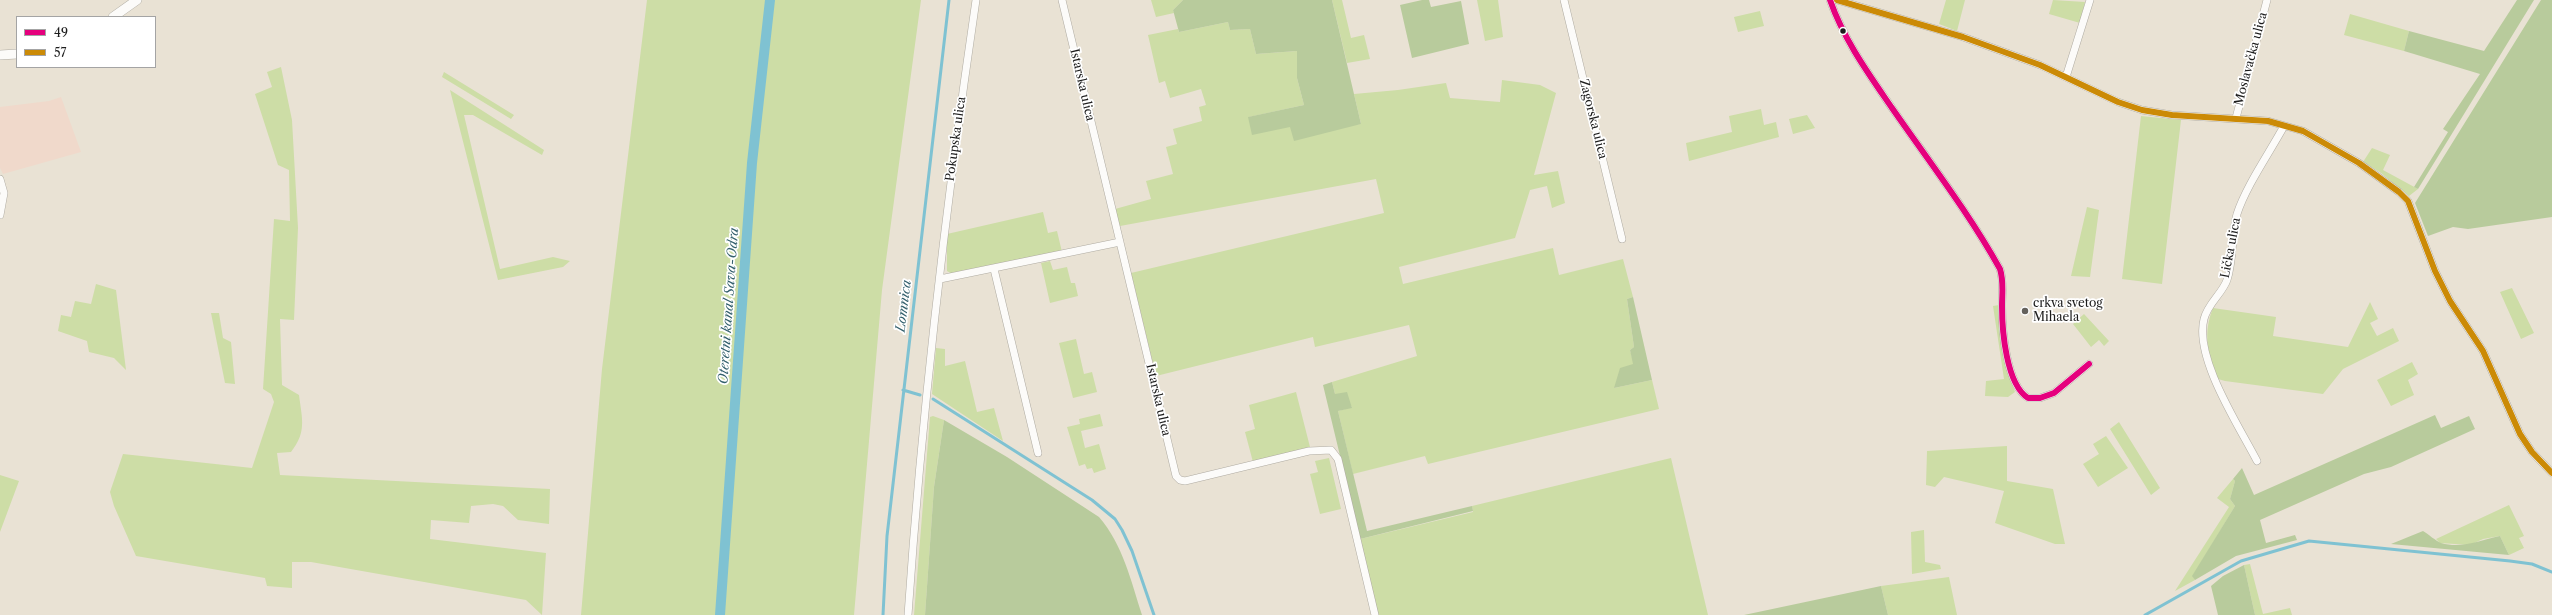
<!DOCTYPE html>
<meta charset="utf-8">
<style>
body{margin:0}
#map{position:relative;width:2552px;height:615px;overflow:hidden;background:#e9e2d4;font-family:"Libre Caslon Text",serif}
canvas{display:block}
.legend{position:absolute;left:16px;top:16px;width:140px;height:52px;box-sizing:border-box;background:#fff;border:1px solid #a4a4a4;margin:0;padding:5px 7px;list-style:none;font-size:12px;color:#1c1c1c}
.legend li{display:flex;align-items:center;gap:8px;height:20px}
.legend b{width:20px;border:1px solid #a4a4a4}
</style>
<div id="map">
<canvas width="2552" height="615"></canvas>
<ul class="legend">
<li><b style="height:5px;background:#e5007d"></b>49</li>
<li><b style="height:5px;background:#cb8a06"></b>57</li>
</ul>
</div>
<script>
const ctx = document.querySelector('canvas').getContext('2d');
ctx.lineJoin = 'round';
function fill(path, color) { ctx.fillStyle = color; ctx.fill(path, 'evenodd'); }
function strokePath(path, color, width, dash) { ctx.strokeStyle = color; ctx.lineWidth = width; ctx.lineCap = dash ? 'butt' : 'round'; ctx.setLineDash(dash || []); ctx.stroke(path); }
function write(font, color, halo, rows, align = 'center') {
  ctx.font = font + ' "Libre Caslon Text",serif'; ctx.lineWidth = 3.5; ctx.setLineDash([]); ctx.textBaseline = 'middle'; ctx.strokeStyle = halo; ctx.fillStyle = color; for (const [text, x, y, turn = 0] of rows) {
    ctx.save(); ctx.translate(x, y); ctx.rotate((+turn || 0) * Math.PI / 180); ctx.textAlign = isNaN(turn) ? turn : align; if (halo) ctx.strokeText(text, 0, 0); ctx.fillText(text, 0, 0); ctx.restore();
  }
}
const built = new Path2D(`
 M61 97 81 152 3 174 0 168V107L49 101Z`);
const green = new Path2D(`
 M647 0H921L882 290 854 615H581L602 369Z
 M1151 0H1183L1173 10 1174 13 1156 17Z
 M1332 0H1342L1351 38 1364 35 1370 59 1347 63Z
 M1477 0H1498L1503 37 1485 41Z
 M1946 0H1965L1957 31 1939 24Z
 M2053 0 2085 2 2080 23 2049 14Z
 M1760 11 1764 26 1738 32 1734 17Z
 M2350 14 2409 31 2404 51 2344 35Z
 M1228 22 1230 30 1250 29 1256 54 1297 51V78L1304 105 1249 117 1290 127 1361 124 1354 94 1398 90 1446 83 1450 98 1500 102 1502 80 1540 85 1556 93 1534 175 1558 171 1565 203 1552 208 1547 186 1530 190 1515 238 1399 267 1403 284 1553 248 1559 275 1623 259 1633 297 1627 299 1634 347 1630 350 1634 364 1614 388 1652 380 1659 409 1428 464 1425 456 1353 474 1338 411 1352 407 1335 394 1332 382 1417 356 1409 325 1315 347 1313 337 1156 376 1131 273 1384 213 1376 179 1120 226 1115 209 1151 199 1146 181 1173 174 1166 147 1177 144 1173 129 1202 121 1199 107 1206 105 1201 89 1170 98 1165 81 1159 83 1148 35 1178 29 1179 32Z
 M281 67 292 120 298 228 294 320 280 319 282 385 299 395C302 419 307 432 291 452L277 453 280 475 550 489 549 524 518 520 503 506 493 504 471 506 469 523 431 520 430 539 546 553 542 615 526 600 311 562H292V588L267 586 265 578 136 556 114 506 110 492 123 454 252 468 274 402 271 394 263 389 274 219 290 221 289 170 278 165 255 94 272 87 267 72Z
 M444 72 514 115 511 119 442 77Z
 M450 90 544 150 542 155 473 115H464L500 269 553 257 570 261 563 267 498 280Z
 M1761 109 1764 125 1776 122 1779 137 1689 161 1686 143 1732 132 1729 116Z
 M1807 115 1815 128 1793 134 1789 119Z
 M2141 116 2181 120 2162 284 2122 279Z
 M2372 148 2390 155 2383 170 2418 189 2409 196 2381 173 2363 162Z
 M2087 207 2099 210 2090 277 2071 276Z
 M1043 212 1048 233 1057 231 1062 252 952 274 947 271V234Z
 M1050 261 1053 270 1067 267 1071 283H1075L1078 296 1050 303 1041 263Z
 M96 284 116 290 126 370 114 358 89 352 87 341 58 331 61 315 71 317 75 301 91 304Z
 M2512 288 2534 333 2521 339 2500 292Z
 M2370 302 2378 319 2370 323 2377 336 2393 328 2399 341 2343 369 2323 394 2225 381 2218 379C2207 356 2203 332 2213 308L2276 317 2273 336 2348 347Z
 M1999 305 2009 374 2015 392 2008 397 1985 396 1986 381 2004 379 1993 306Z
 M211 313H219L223 338 231 342 235 384 225 383Z
 M2084 314 2109 341 2104 346 2099 340 2091 347 2073 324Z
 M1076 339 1084 374 1092 372 1097 392 1073 398 1059 343Z
 M936 348 945 349V366L965 361 977 412 994 408 1003 441 932 394Z
 M2412 362 2418 374 2408 380 2414 395 2391 406 2377 380Z
 M1296 392 1310 447 1253 462 1245 432 1255 429 1249 405Z
 M1100 414 1103 426 1081 431 1085 448 1099 444 1106 469 1094 473 1092 468 1087 469 1085 464 1079 466 1067 427 1080 424 1079 419Z
 M933 416 944 420 934 487 925 615H914L930 417Z
 M2119 422 2160 488 2151 495 2110 429Z
 M2106 436 2128 468 2098 487 2083 464 2099 454 2093 444Z
 M2007 446V481L2053 489 2065 544H2055L1995 523 2004 491 1944 477 1935 487 1926 485 1927 451Z
 M1329 458 1341 509 1320 514 1310 474 1318 472 1315 461Z
 M1671 458 1708 615H1378L1360 539 1473 512 1472 506Z
 M0 475 19 481 0 532Z
 M2233 479 2235 481 2230 499 2235 506 2193 576 2195 580 2175 591 2229 507 2217 498Z
 M2509 505 2524 536 2519 538 2524 548 2509 555 2500 536 2483 539 2470 545 2440 543 2436 539Z
 M1924 530 1925 562 1940 565 1941 569 1912 574 1911 532Z
 M2250 564 2263 614 2290 608 2292 615H2255L2244 565Z
 M1949 577 1957 615H1888L1881 586Z`);
const forest = new Path2D(`
 M1183 0H1332L1361 124 1294 141 1290 127 1252 135 1248 117 1304 105 1297 78V51L1256 54 1250 29 1230 30 1228 22 1179 32 1173 10Z
 M1422 0H1429L1431 7 1461 1 1469 44 1412 58 1400 5Z
 M2517 0H2534L2418 189 2414 187 2448 132 2443 129 2480 74 2404 51 2409 31 2484 51Z
 M2541 0H2552V217L2468 229 2453 227 2428 236 2415 203Z
 M1633 297 1652 380 1614 388 1620 368 1633 364 1630 350 1634 347 1627 299Z
 M1332 382 1335 394 1347 392 1352 408 1338 411 1367 531 1472 506 1473 511 1360 539 1323 385Z
 M2435 415 2441 428 2469 416 2475 429 2391 467 2364 474 2260 520 2266 543 2295 535 2297 540 2236 556 2195 580 2192 576 2235 506 2230 499 2235 481 2233 479 2242 468 2254 495Z
 M944 420 1007 457 1099 517C1123 545 1131 581 1142 615H925L934 487Z
 M2423 531C2428 534 2436 541 2441 543 2462 549 2480 540 2500 536L2509 555 2391 544Z
 M2244 565 2255 615H2218L2211 586 2223 576Z
 M1881 586 1888 615H1744Z`);
const stream = new Path2D(`
 M903 390 920 395
 M933 399 1092 500 1115 519 1122 530 1132 551 1154 615
 M883 615 887 536 949 0
 M2145 615 2241 561 2309 541 2510 561 2532 564 2552 572`);
const canal = new Path2D(`
 M720 615 752 163 770 0`);
const minor = new Path2D(`
 M1062 0 1176 476 1180 480 1185 481 1309 451 1331 450 1338 459 1375 615
 M1564 0 1622 239
 M1830 0C1844 40 1868 73 1892 108 1928 160 1969 213 2000 269 2004 282 2002 293 2002 306 2002 330 2006 384 2028 398H2040L2054 393 2089 364
 M1837 0 1963 37 2040 65 2118 102 2142 110 2172 115 2268 121 2303 131 2359 163 2399 192 2408 201 2435 271 2450 301 2483 351 2520 434 2532 452 2552 473
 M2066 77 2090 0
 M2236 118 2267 0
 M0 179 4 193 0 215
 M994 269 1038 453
 M940 279 1120 242
 M2257 461C2239 426 2194 358 2204 319 2208 303 2222 294 2227 280 2234 259 2231 235 2237 214 2246 186 2270 152 2284 126
 M908 615C922 409 946 204 976 0`);
const tertiary = new Path2D(`
 M113 17 137 0
 M0 55 17 54`);
const bus1 = new Path2D(`
 M1830 0C1844 40 1868 73 1892 108 1928 160 1969 213 2000 269 2004 282 2002 293 2002 306 2002 330 2006 384 2028 398H2040L2054 393 2089 364`);
const bus2 = new Path2D(`
 M1837 0 1963 37 2040 65 2118 102 2142 110 2172 115 2268 121 2303 131 2359 163 2399 192 2408 201 2435 271 2450 301 2483 351 2520 434 2532 452 2552 473`);
const markers = [
 [1843,31,3.5,"#1c1c1c"],
 [2025,311,4,"#64615c"]
];
const streetNames = [
 ["Moslavačka ulica",2251,59,-75],
 ["Istarska ulica",1082,85,77],
 ["Zagorska ulica",1593,119,76],
 ["Pokupska ulica",956,139,-82],
 ["Lička ulica",2231,248,-79],
 ["Istarska ulica",1158,400,77]
];
const poiNames = [
 ["crkva svetog",2033,304],
 ["Mihaela",2033,318]
];
const waterNames = [
 ["Oteretni kanal Sava-Odra",729,306,-86],
 ["Lomnica",904,306,-83]
];
fill(built, '#f0d9cb');
fill(green, '#cddda6');
fill(forest, '#b8cb9c');
strokePath(stream, '#7fc2d2', 3);
strokePath(canal, '#7fc2d2', 10);
strokePath(minor, '#afaba2', 8);
strokePath(tertiary, '#afaba2', 10);
strokePath(minor, '#fcfbf9', 7);
strokePath(tertiary, '#fcfbf9', 9);
strokePath(bus1, '#e5007d', 6);
strokePath(bus2, '#cb8a06', 6);
for (const [x, y, r, color] of markers) { const dot = new Path2D(); dot.arc(x, y, r, 0, 2 * Math.PI); ctx.fillStyle = color; ctx.fill(dot); strokePath(dot, '#fff', 1.5); }
write('12px', '#1c1c1c', '#fff', streetNames);
write('12px', '#1c1c1c', '#fff', poiNames, 'left');
write('italic 13px', '#34606d', '#fff', waterNames);
</script>
